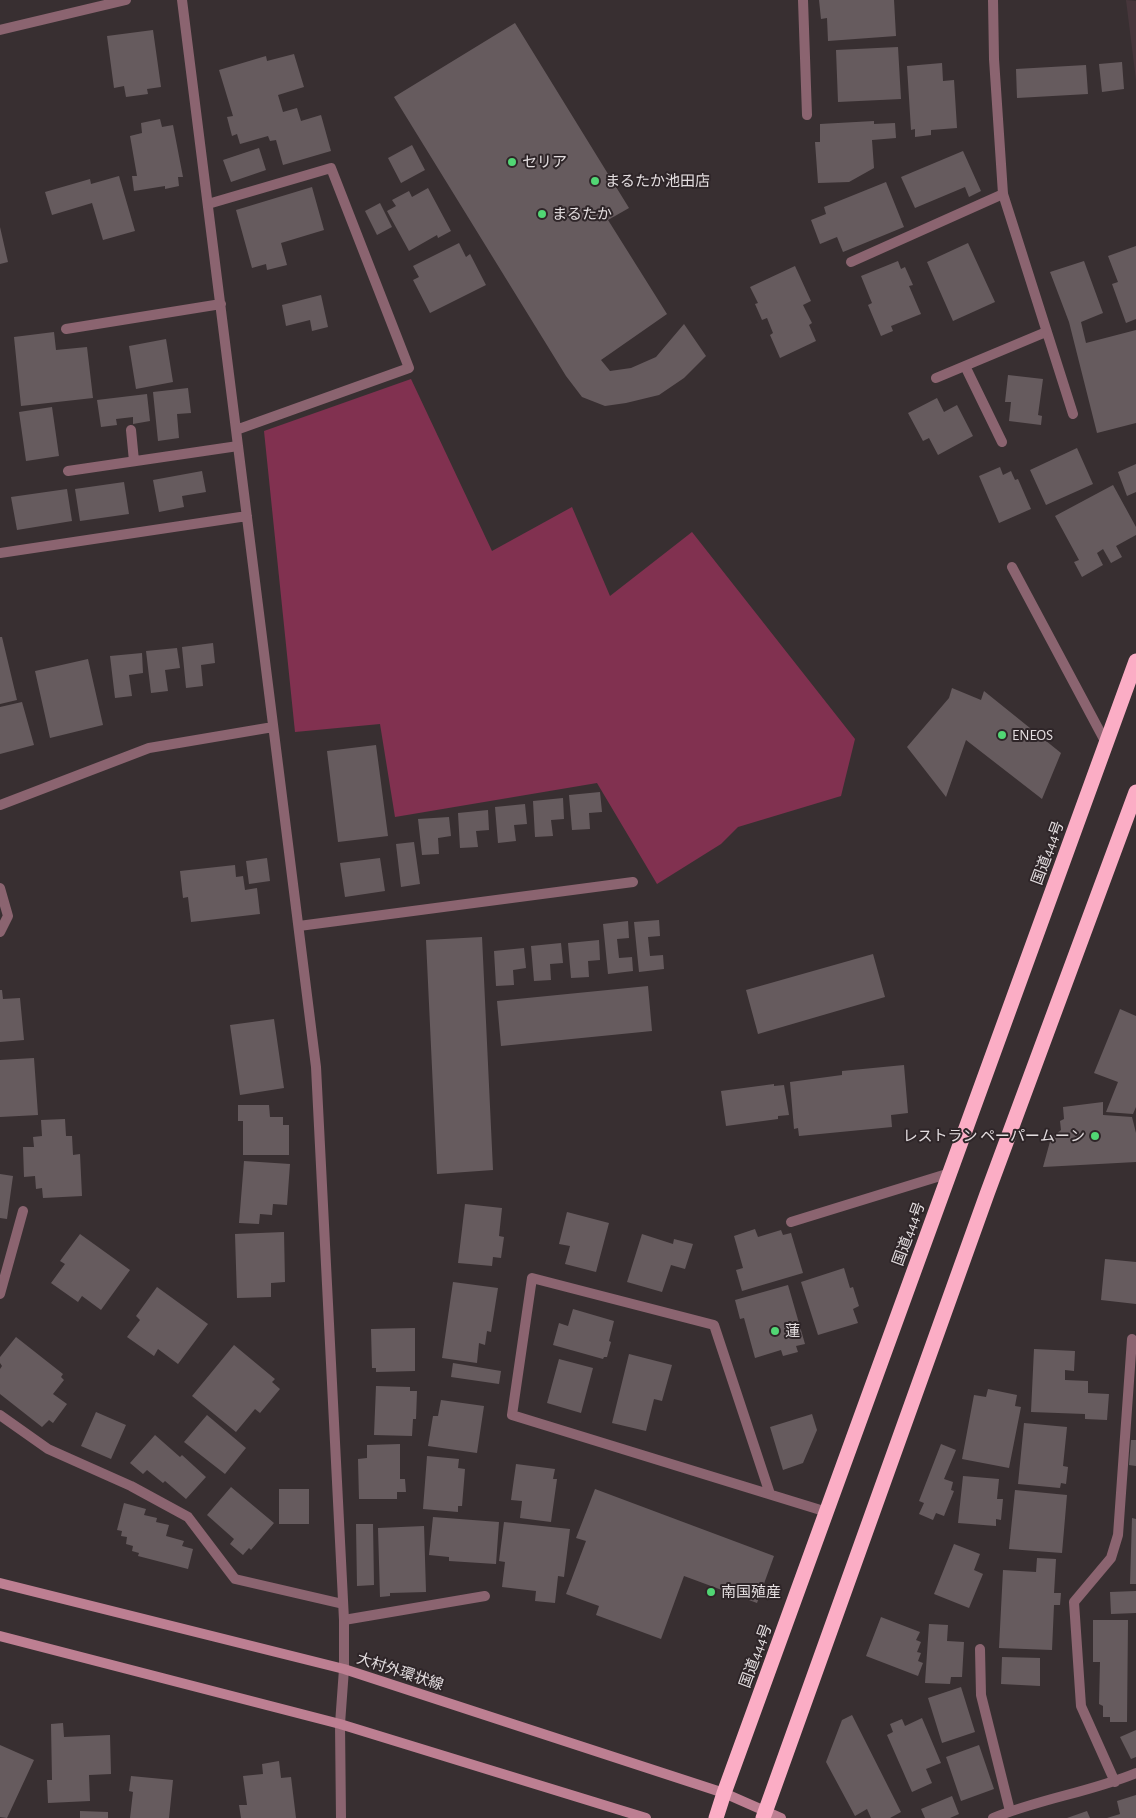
<!DOCTYPE html>
<meta charset="utf-8">
<style>
body{margin:0}
canvas{display:block;background:#382f31}
</style>
<canvas width="1136" height="1818"></canvas>
<script>
const ctx = document.querySelector('canvas').getContext('2d');
ctx.lineJoin = 'round';
function fill(path, color) { ctx.fillStyle = color; ctx.fill(path, 'evenodd'); }
function strokePath(path, color, width, dash) { ctx.strokeStyle = color; ctx.lineWidth = width; ctx.lineCap = dash ? 'butt' : 'round'; ctx.setLineDash(dash || []); ctx.stroke(path); }
function write(font, color, halo, rows, align = 'center') {
  ctx.font = font + ' "Alegreya Sans","Noto Sans JP",sans-serif'; ctx.lineWidth = 4; ctx.setLineDash([]); ctx.textBaseline = 'middle'; ctx.strokeStyle = halo; ctx.fillStyle = color; for (const [text, x, y, turn = 0] of rows) {
    ctx.save(); ctx.translate(x, y); ctx.rotate((+turn || 0) * Math.PI / 180); ctx.textAlign = isNaN(turn) ? turn : align; if (halo) ctx.strokeText(text, 0, 0); ctx.fillText(text, 0, 0); ctx.restore();
  }
}
const built = new Path2D(`
 M1126 0 1136 1V80Z`);
const green = new Path2D(`
 M411 379 492 551 572 507 610 596 692 532 855 739 841 796 738 827 721 844 657 884 597 783 395 817 380 724 295 732 264 431Z`);
const building = new Path2D(`
 M819 0H894L896 36 828 41 827 18 821 19Z
 M515 23 629 208 608 220 667 314 601 360 610 371 631 368 656 357 684 324 706 356 684 378 659 395 626 403 605 406 582 397 566 376 394 97Z
 M153 30 161 87 147 89 148 94 126 97 124 86 114 88 107 36Z
 M898 47 901 99 838 102 836 50Z
 M294 54 304 87 278 95 283 112 297 108 301 121 321 115 331 151 283 165 276 140 270 141 268 136 240 144 237 134 232 136 227 117 233 116 219 70 266 56 267 61Z
 M1122 62 1124 89 1102 92 1099 64Z
 M942 63 943 81 954 80 957 128 931 130V135L915 137V129L911 130 907 66Z
 M1086 65 1088 94 1017 98 1016 69Z
 M160 119 162 127 173 125 183 177H178L179 186 165 189V186L134 191 132 176H137L130 136 142 133 141 123Z
 M874 121V124L895 123 896 138 872 140 874 168 849 182 818 183 815 142H820V124Z
 M412 145 425 170 401 183 388 158Z
 M259 148 266 170 231 182 223 160Z
 M963 151 981 191 969 197 965 187 915 208 901 177Z
 M119 176 135 231 103 240 92 203 52 215 45 192 90 179 91 184Z
 M886 182 904 227 843 252 837 237 820 244 811 220 826 214 824 207Z
 M312 187 324 230 281 243 287 265 267 270 266 264 252 268 236 210Z
 M428 188 451 231 438 238 437 235 409 251 387 211 396 206 392 200 409 191 412 197Z
 M380 203 392 227 377 235 365 211Z
 M0 227 8 262 0 264Z
 M459 243 466 257 470 254 486 285 430 313 413 280 419 277 413 266Z
 M968 243 995 302 953 321 927 262Z
 M1136 246V319L1126 323 1112 284 1118 282 1108 256Z
 M898 261 901 269 905 267 913 285 909 286 921 314 891 326 893 331 881 336 868 305 872 303 861 276Z
 M1084 261 1103 313 1081 322 1086 343 1136 330V423L1097 433 1069 322 1050 272Z
 M795 266 811 301 803 305 812 323 809 325 816 341 780 358 770 335 773 333 767 318 762 320 755 304 758 303 750 287Z
 M321 295 328 327 312 331 310 320 286 326 282 305Z
 M54 332 56 350 87 347 93 398 21 406 14 337Z
 M166 339 173 382 136 389 129 346Z
 M1008 375 1043 379 1038 415 1042 416 1041 425 1009 421 1011 402H1005Z
 M188 388 191 413 177 414 179 438 158 441 153 392Z
 M147 394 150 421 133 424V417L116 419 117 425 101 427 97 400Z
 M937 398 944 412 957 405 973 436 938 455 929 438 923 441 908 413Z
 M52 407 59 456 26 461 19 412Z
 M1077 448 1093 484 1046 505 1030 470Z
 M1136 464V492L1127 496 1118 472Z
 M1000 467 1003 475 1011 471 1015 480 1018 479 1031 509 999 523 979 476Z
 M202 471 206 492 182 496 184 507 159 512 153 480Z
 M124 482 129 514 80 521 75 489Z
 M1113 485 1136 527V535L1116 546 1122 557 1111 563 1103 549 1097 553 1103 565 1082 577 1074 562 1079 560 1055 516Z
 M67 489 72 521 17 530 11 497Z
 M0 637H2L17 700 0 704Z
 M213 643 215 663 201 665 203 686 186 688 182 647Z
 M177 648 180 668 165 670 168 691 151 693 146 651Z
 M142 653 143 673 129 675 132 696 115 698 110 656Z
 M88 659 103 725 50 738 35 671Z
 M952 688 981 700 984 691 1061 753 1042 799 966 740 946 797 907 747 949 698Z
 M22 702 34 745 0 754V707Z
 M376 745 388 836 338 842 327 751Z
 M600 792 602 812 589 813 590 829 572 830 569 795Z
 M563 798 564 819 551 820 553 836 535 837 533 801Z
 M525 804 527 824 514 825 516 841 498 843 495 807Z
 M488 810 489 830 476 831 478 847 460 848 458 813Z
 M449 817 451 836 438 838 439 854 422 855 418 819Z
 M414 842 420 884 401 887 396 844Z
 M267 858 270 881 249 884 246 861Z
 M380 858 385 891 345 897 340 863Z
 M235 865 236 877 243 876 245 890 257 888 260 914 191 922 188 897 183 898 180 871Z
 M659 920 660 936 648 937 650 956 663 955 664 969 639 972 634 922Z
 M628 921 629 938 617 939 619 958 632 957 633 971 608 974 603 924Z
 M482 937 493 1170 437 1174 426 940Z
 M599 940 600 960 588 961 589 977 571 978 568 943Z
 M561 943 563 963 550 964 551 980 534 981 531 946Z
 M524 948 526 968 513 970 514 985 496 986 494 951Z
 M873 954 885 997 758 1034 746 990Z
 M648 986 652 1031 501 1046 497 1001Z
 M0 990H2L3 999 20 998 24 1040 0 1042Z
 M1120 1009 1136 1016V1107L1133 1114 1106 1112 1118 1082 1094 1073Z
 M274 1019 284 1088 240 1095 230 1025Z
 M34 1058 38 1115 0 1117V1060Z
 M904 1065 908 1113 891 1115 892 1127 799 1136 798 1128 794 1129 790 1082 842 1075V1071Z
 M774 1084V1086L784 1085 789 1115 778 1116V1119L726 1126 721 1091Z
 M1103 1102V1115L1132 1117 1136 1133V1162L1043 1167 1051 1138 1061 1130 1060 1121 1064 1119 1063 1107Z
 M238 1105H269L270 1117H283V1125H289V1155H243V1121H238Z
 M65 1119 66 1136H72L73 1155 80 1154 82 1196 43 1198 42 1188 36 1189 35 1176 24 1177 23 1147H34L33 1137 42 1136 41 1120Z
 M244 1161 290 1164 287 1205 273 1204 272 1215 260 1214 259 1224 239 1223Z
 M0 1174 13 1176 7 1219 0 1218Z
 M465 1204 502 1208 499 1236 504 1237 501 1258 493 1257 492 1266 458 1263Z
 M567 1212 609 1223 596 1272 565 1264 570 1246 559 1244Z
 M755 1229 758 1237 781 1230 783 1235 791 1233 803 1273 742 1291 736 1270 743 1268 734 1236Z
 M284 1232 285 1282 271 1283V1297L237 1298 235 1234Z
 M80 1234 130 1270 101 1310 82 1296 78 1302 51 1283 65 1264 60 1261Z
 M642 1234 673 1244 674 1239 693 1244 685 1269 671 1265 662 1292 627 1282Z
 M1105 1259 1136 1262V1304L1101 1300Z
 M844 1268 850 1288 853 1287 859 1306 853 1309 858 1323 818 1335 801 1282Z
 M453 1282 498 1288 491 1332 487 1331 485 1345 479 1343 477 1363 442 1358Z
 M788 1285 805 1344 796 1346 798 1352 783 1356 781 1350 755 1358 744 1318 740 1319 735 1300Z
 M157 1287 208 1324 178 1364 158 1349 154 1356 127 1337 140 1320 136 1316Z
 M573 1309 614 1321 609 1341 611 1342 607 1357H604L603 1359 553 1345 559 1323 568 1326Z
 M415 1328V1371L376 1372V1368H372L371 1329Z
 M16 1337 63 1374 61 1377 64 1380 53 1394 67 1404 53 1423 49 1420 42 1427 0 1394V1369L2 1366 0 1363V1357Z
 M234 1345 275 1379 272 1382 280 1389 260 1413 255 1409 236 1432 192 1396Z
 M1034 1349 1075 1351 1074 1371 1065 1370V1380L1088 1381V1393L1109 1394 1107 1420 1085 1419V1414L1031 1412Z
 M629 1354 672 1365 662 1401 654 1399 646 1431 612 1423Z
 M559 1359 593 1368 581 1413 547 1403Z
 M453 1363 501 1371 499 1384 451 1377Z
 M376 1386 410 1387V1391H417L416 1419H413L412 1436 374 1435Z
 M988 1389 1017 1395 1015 1406 1021 1407 1009 1468 962 1459 974 1395 986 1397Z
 M441 1400 484 1406 477 1453 428 1446 433 1416H438Z
 M96 1412 126 1425 111 1459 81 1446Z
 M812 1414 817 1430 803 1463 783 1470 770 1427Z
 M207 1415 246 1448 225 1474 184 1442Z
 M1024 1423 1067 1427 1063 1466 1068 1467 1066 1484 1061 1483 1060 1488 1018 1484Z
 M155 1435 180 1457 182 1455 206 1477 186 1499 165 1481 163 1483 147 1470 143 1474 130 1463Z
 M1131 1440H1136V1466L1129 1465Z
 M400 1444V1479H405L406 1492H397V1499H359L358 1459 367 1458V1445Z
 M941 1444 956 1450 944 1479 953 1482 951 1490 954 1491 944 1516 936 1513 933 1520 919 1514 924 1503 919 1501Z
 M427 1456 459 1459 458 1468 465 1469 462 1506H458V1512L423 1509Z
 M516 1464 555 1469 553 1479H557L551 1522 520 1518 522 1501 511 1500Z
 M963 1476 999 1479 997 1499H1003L1001 1520 996 1519V1526L958 1523Z
 M231 1487 274 1523 251 1550 249 1548 243 1555 230 1544 234 1539 207 1515Z
 M279 1489H309V1524H279Z
 M595 1489 774 1556 757 1603 684 1576 661 1639 596 1615 599 1606 566 1594 586 1541 576 1538Z
 M1015 1490 1067 1495 1062 1553 1009 1549Z
 M124 1503 146 1509 144 1515 157 1518 156 1522 169 1525 166 1536 184 1541 182 1546 193 1549 188 1569 138 1556 139 1553 132 1551 133 1546 126 1544 127 1537 121 1536 122 1531 117 1530Z
 M433 1517 499 1522 496 1564 449 1561V1557L429 1555Z
 M1132 1518 1136 1519V1584H1130Z
 M504 1522 570 1529 564 1577 558 1576 555 1603 535 1601 536 1591 502 1587 505 1562 499 1561Z
 M356 1524H373L374 1585 357 1586Z
 M424 1526 426 1592 390 1593V1596L380 1597 378 1528Z
 M954 1544 980 1554 974 1570 983 1574 969 1608 934 1594Z
 M1037 1558 1056 1559 1054 1593H1061L1060 1605H1054L1052 1650 999 1648 1003 1570 1036 1572Z
 M1136 1591V1613L1111 1614 1110 1592Z
 M881 1617 920 1632 916 1640 921 1642 917 1652 921 1653 918 1661 923 1663 918 1676 866 1656Z
 M1093 1620H1128L1127 1722H1110V1717H1103V1706L1099 1704 1100 1662H1093Z
 M929 1624 948 1625 947 1641 964 1642 962 1677H951L950 1684 925 1683Z
 M1002 1657 1040 1658V1686L1001 1684Z
 M961 1687 975 1732 942 1743 928 1698Z
 M852 1715 901 1812 890 1818H871L867 1809 855 1816 826 1762 842 1720Z
 M922 1718 941 1763 926 1769 932 1783 912 1792 887 1735 893 1732 890 1724 902 1719 905 1726Z
 M63 1723 64 1737 110 1735 111 1774 89 1775 90 1801 48 1803 47 1780H52L51 1724Z
 M1136 1730V1757L1131 1759 1120 1737Z
 M0 1745 34 1760 7 1818 0 1817Z
 M979 1745 994 1789 961 1801 946 1757Z
 M279 1761 281 1778 291 1777 296 1818H241L239 1805H247L243 1776 263 1774 262 1764Z
 M131 1776 173 1780 169 1818H130L133 1792 129 1791Z
 M1136 1795V1818H1107L1120 1814 1117 1801Z
 M952 1796 959 1814 950 1818H925L921 1809Z
 M80 1811 108 1812V1818H80Z
 M1087 1811 1090 1818H1067Z`);
const lane = new Path2D(`
 M851 262 1003 194
 M791 1222 950 1173
 M344 1620 485 1596`);
const street = new Path2D(`
 M182 0 316 1067 344 1620V1669L340 1724 341 1818
 M803 0 807 115
 M993 0 994 59 1003 194 1073 414
 M0 30 126 0
 M208 204 331 168 409 368 236 430
 M66 329 221 304
 M965 366 1002 442
 M936 378 1046 332
 M131 430 134 461
 M68 471 238 446
 M0 553 247 516
 M1012 567 1106 743
 M0 805 149 748 273 727
 M0 888 8 916 0 932
 M299 926 633 882
 M0 1294 23 1211
 M0 1415 48 1449 131 1486 188 1517 235 1579 343 1604
 M770 1494 714 1325 532 1278 512 1415 827 1512
 M980 1649 981 1695 1010 1811
 M1115 1782 1081 1706 1074 1602 1111 1558 1118 1535 1132 1339
 M993 1818C1039 1799 1090 1792 1136 1773`);
const secondary = new Path2D(`
 M0 1583 344 1669 724 1793 781 1818
 M0 1636 340 1724 646 1818`);
const highway = new Path2D(`
 M716 1818 724 1793 1136 661
 M763 1818 987 1194 1136 792`);
const markers = [
 [512,162,5,"#51d674"],
 [595,181,5,"#51d674"],
 [542,214,5,"#51d674"],
 [1002,735,5,"#51d674"],
 [1095,1136,5,"#51d674"],
 [775,1331,5,"#51d674"],
 [711,1592,5,"#51d674"]
];
const poiNames = [
 ["セリア",522,162],
 ["まるたか池田店",605,181],
 ["まるたか",552,214],
 ["ENEOS",1012,735],
 ["レストラン ペーパームーン",1085,1136,"right"],
 ["蓮",785,1331],
 ["南国殖産",721,1592]
];
const streetNames = [
 ["国道444号",1048,853,-70],
 ["国道444号",909,1234,-70],
 ["国道444号",756,1656,-70],
 ["大村外環状線",400,1672,18]
];
fill(built, '#47363b');
fill(green, '#813150');
fill(building, '#665b5e');
strokePath(lane, '#8b6470', 10);
strokePath(street, '#8b6470', 10);
strokePath(secondary, '#bd7f92', 10);
strokePath(highway, '#fbadc5', 15);
for (const [x, y, r, color] of markers) { const dot = new Path2D(); dot.arc(x, y, r, 0, 2 * Math.PI); ctx.fillStyle = color; ctx.fill(dot); strokePath(dot, '#2e2528', 2); }
write('15px', '#e3dddf', '#2e2528', poiNames, 'left');
write('15px', '#e3dddf', '#2e2528', streetNames);
</script>
